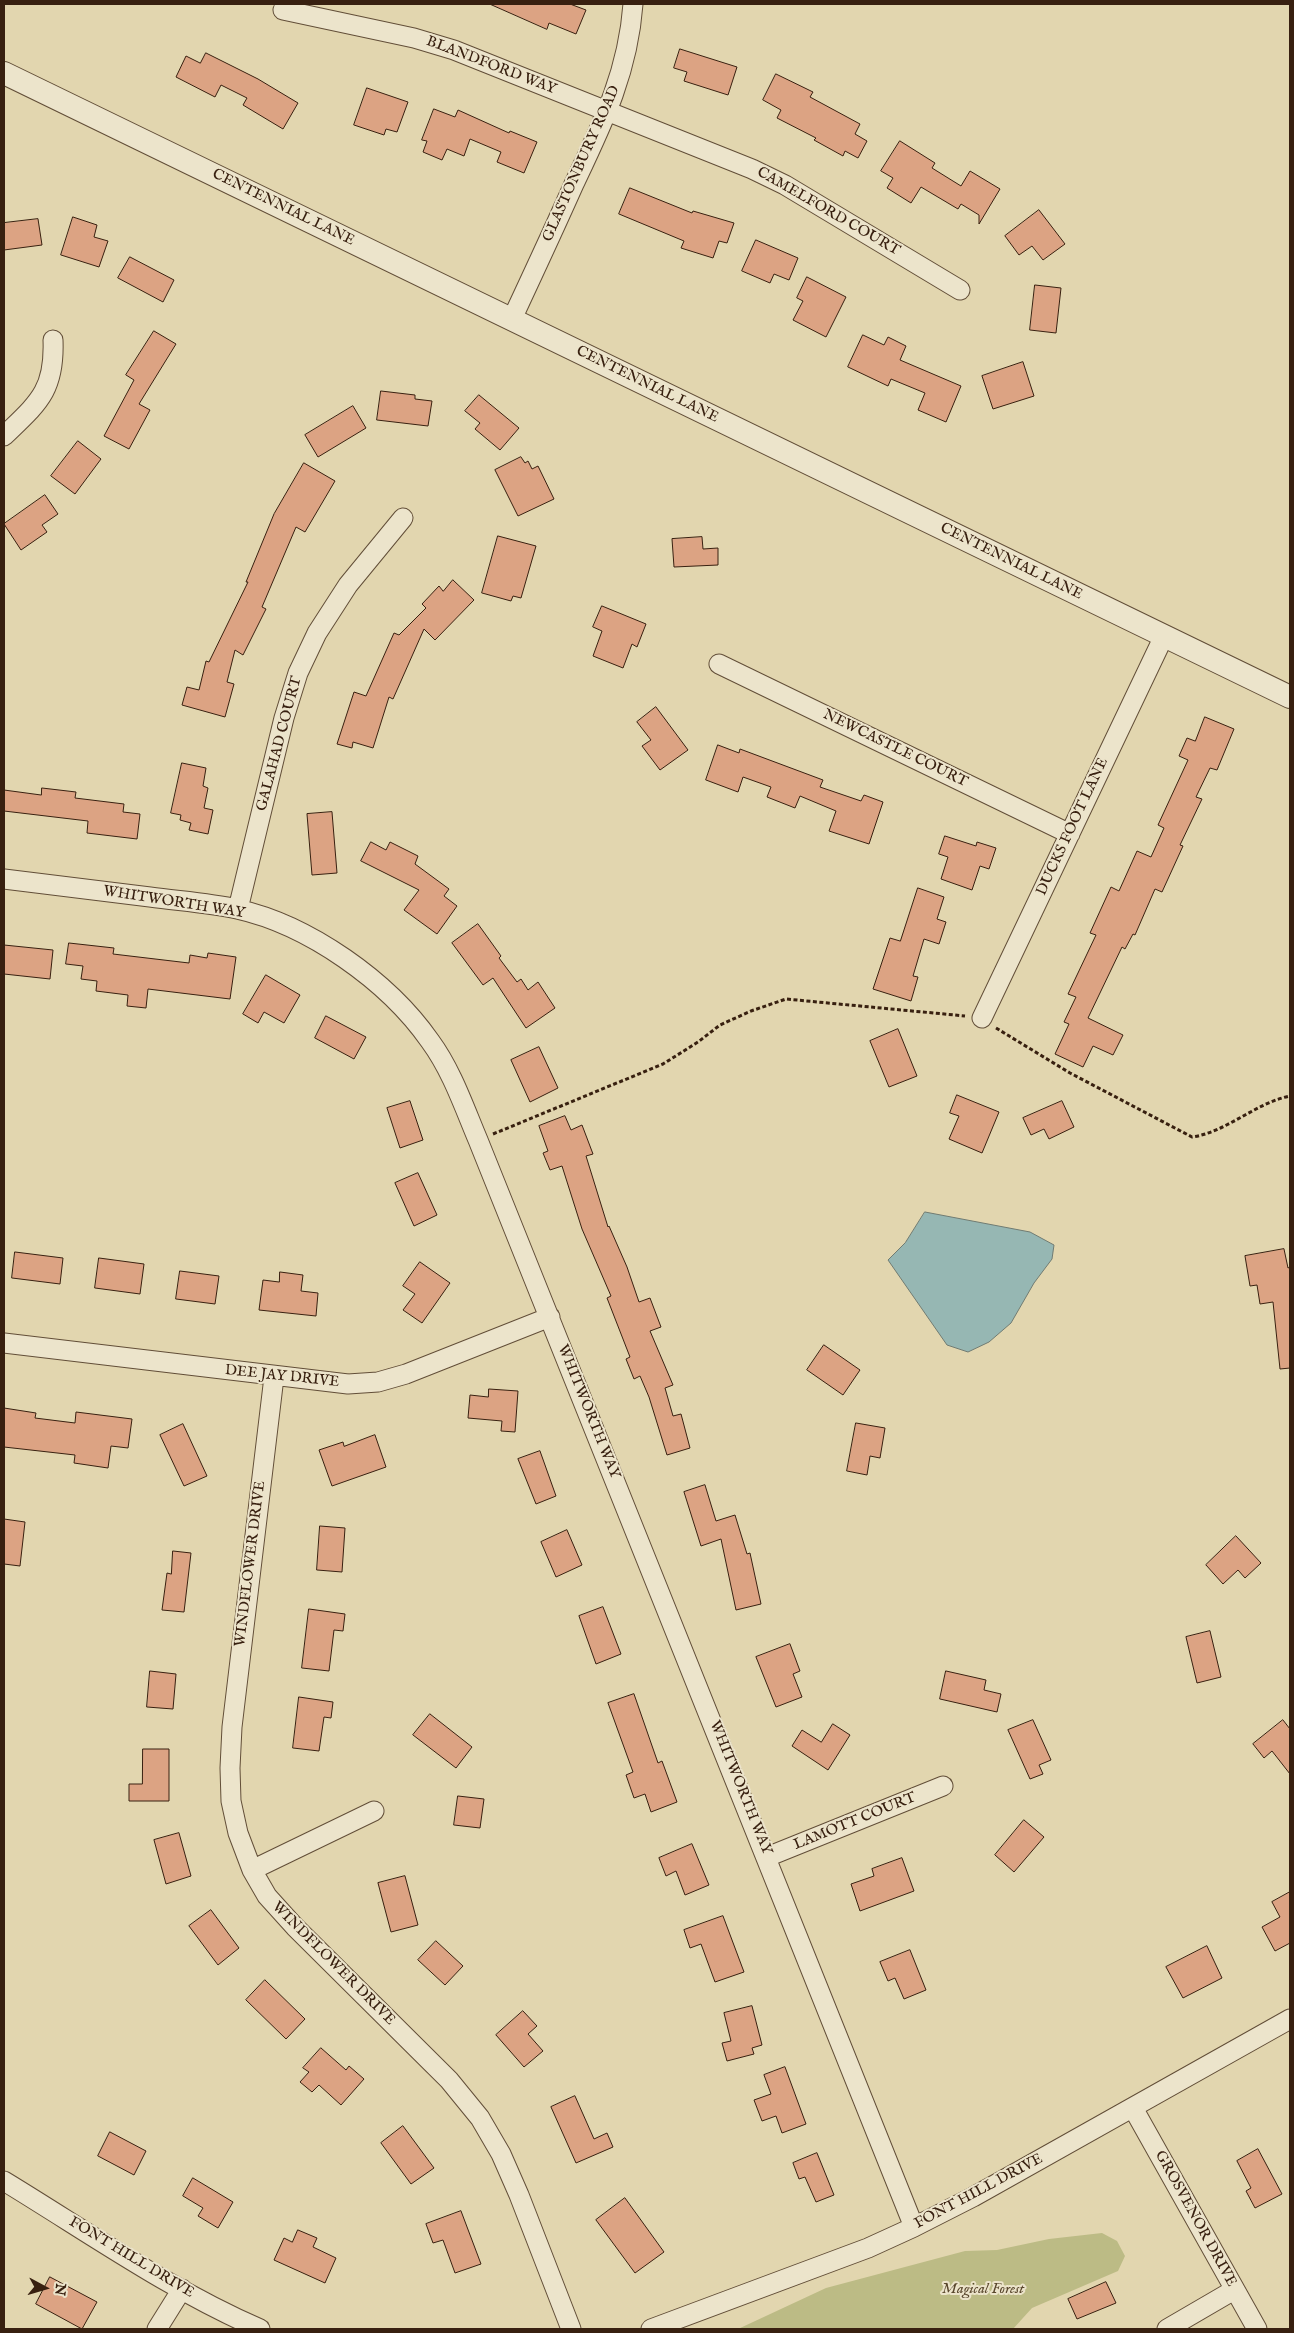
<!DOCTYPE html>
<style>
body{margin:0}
#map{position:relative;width:1294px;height:2333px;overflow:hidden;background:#e2d6af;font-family:"IM FELL English",serif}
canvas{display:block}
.frame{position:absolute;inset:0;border:5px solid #382010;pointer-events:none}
.north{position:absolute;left:20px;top:2263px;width:50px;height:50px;-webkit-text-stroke:4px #ece4cb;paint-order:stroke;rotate:96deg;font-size:14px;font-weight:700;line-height:20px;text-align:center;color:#382010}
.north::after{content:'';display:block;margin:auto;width:18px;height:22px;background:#382010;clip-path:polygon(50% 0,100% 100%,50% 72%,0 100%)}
</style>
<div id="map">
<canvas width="1294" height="2333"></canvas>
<div class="frame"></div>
<div class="north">N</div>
</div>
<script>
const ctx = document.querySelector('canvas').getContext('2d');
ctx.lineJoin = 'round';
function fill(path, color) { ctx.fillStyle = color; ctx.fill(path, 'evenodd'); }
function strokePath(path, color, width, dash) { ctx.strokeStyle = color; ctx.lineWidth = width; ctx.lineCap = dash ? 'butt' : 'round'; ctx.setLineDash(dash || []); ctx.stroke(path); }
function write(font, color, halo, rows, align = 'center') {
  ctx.font = font + ' "IM FELL English",serif'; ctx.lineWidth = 4; ctx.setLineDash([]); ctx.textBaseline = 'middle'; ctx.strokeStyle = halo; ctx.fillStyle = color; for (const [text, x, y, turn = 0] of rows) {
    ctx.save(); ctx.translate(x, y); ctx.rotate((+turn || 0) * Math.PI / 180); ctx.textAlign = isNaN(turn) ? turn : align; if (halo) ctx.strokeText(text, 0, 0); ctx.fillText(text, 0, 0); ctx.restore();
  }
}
const green = new Path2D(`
 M1102 2233 1117 2241 1125 2256 1118 2271 1032 2308 1013 2329H738L826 2288 965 2251 997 2250 1049 2239Z`);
const water = new Path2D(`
 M925 1212 1030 1232 1054 1245 1052 1259 1034 1283 1011 1323 989 1342 968 1352 947 1345 888 1260 905 1243Z`);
const building = new Path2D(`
 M490 4H570L586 10 576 34 549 23 547 29Z
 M680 49 737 67 728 95 684 81 687 72 674 68Z
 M206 53 258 79 298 103 283 129 243 105 247 98 221 85 215 97 176 77 186 56 200 63Z
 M776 74 813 92 810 97 860 124 855 134 867 141 858 158 845 151 843 156 814 140 816 138 777 118 781 110 763 100Z
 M367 88 408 102 397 132 386 129 384 135 354 125Z
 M434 109 455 117 458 110 509 133 510 131 537 142 524 173 497 162 501 152 470 139 464 156 447 149 442 160 423 152 427 141 422 140Z
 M900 141 935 163 932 168 961 186 970 171 1000 189 979 224V215L961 204 958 209 921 187 911 203 887 188 893 178 881 171Z
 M630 188 692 213 693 211 734 223 727 243 719 241 713 258 681 248 684 241 619 214Z
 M1039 210 1065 244 1043 260 1032 246 1019 255 1005 236Z
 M73 217 97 225 94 237 108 241 99 267 61 255Z
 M38 219 42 245 4 250V223Z
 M756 240 798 258 789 280 774 274 770 283 742 271Z
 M130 257 174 280 163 302 118 278Z
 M807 277 846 297 826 337 793 320 803 301 797 298Z
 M1035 285 1061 288 1056 333 1030 330Z
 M154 331 176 344 139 404 150 410 129 449 104 436 134 380 126 375Z
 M863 335 884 345 888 337 906 346 900 360 961 386 946 422 918 410 925 393 891 379 888 386 848 367Z
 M1023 362 1034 396 993 409 982 376Z
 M381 391 415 395V399L432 401 428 426 377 420Z
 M479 395 519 428 500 450 475 429 480 423 465 411Z
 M353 406 366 428 318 457 305 435Z
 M78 441 101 459 75 494 51 476Z
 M521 457 525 463 528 461 532 469 538 466 554 499 518 516 495 470Z
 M304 463 335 481 305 532 296 527 262 607 266 609 243 655 235 650 227 682 234 684 225 717 182 705 187 687 199 690 206 661 209 662 248 582H246L274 514Z
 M45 495 58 514 42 525 47 532 21 550 4 524Z
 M498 536 536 546 521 598 513 596 511 601 482 593Z
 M702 537 703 549 718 548V565L674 567 672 539Z
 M453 580 474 600 435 640 424 629 393 699 389 697 373 748 353 742 352 748 337 744 354 692 366 696 394 633 399 635 426 608 422 604 439 586 443 591Z
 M602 606 646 624 637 647 632 644 623 668 593 656 602 631 593 627Z
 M656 707 688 750 660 770 642 746 651 740 637 722Z
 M1205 717 1234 729 1217 770 1210 768 1196 797 1202 799 1180 845 1183 846 1162 892 1155 889 1135 935 1133 934 1125 949 1122 947 1088 1018 1123 1035 1113 1055 1093 1046 1083 1067 1055 1054 1069 1024 1064 1022 1076 997 1068 994 1096 935 1090 933 1111 887 1119 891 1137 851 1151 857 1164 828 1158 825 1188 760 1179 756 1187 738 1195 741Z
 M718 745 739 753 740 749 823 780 820 787 861 801 864 795 883 802 869 844 829 831 836 811 800 796 795 808 767 797 771 787 743 777 738 792 706 780Z
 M182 763 206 768 203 786 208 788 204 808 213 810 208 834 189 830 191 823 180 820 181 815 171 813Z
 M42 788 76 792 75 798 124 804 123 812 140 814 137 839 87 833 88 821 4 811V790L41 795Z
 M332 812 337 873 312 875 307 814Z
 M945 836 976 846 977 842 996 848 989 869 980 866 972 890 941 879 948 857 939 854Z
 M371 842 386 850 390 842 418 856 415 864 449 889 444 896 457 906 437 934 404 910 419 890 361 861Z
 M918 888 944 897 937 919 946 922 939 944 924 939 913 976 918 977 911 1001 873 989 890 938 900 941Z
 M478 924 501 956 499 958 517 982 521 979 528 990 538 982 555 1008 526 1028 493 978 483 985 452 943Z
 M69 943 114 948 113 954 189 963 190 955 207 958 208 953 236 957 230 999 148 989 146 1008 127 1006 128 995 96 991 97 981 81 979 83 966 66 964Z
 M4 945 53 950 50 979 4 974Z
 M266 975 300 995 284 1023 264 1012 258 1023 243 1014Z
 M326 1016 366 1037 354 1059 315 1038Z
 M898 1029 917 1076 889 1087 870 1041Z
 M539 1047 558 1088 530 1102 511 1060Z
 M957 1095 999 1112 982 1153 949 1139 959 1116 950 1113Z
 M410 1101 423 1140 400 1148 387 1108Z
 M1062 1101 1074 1127 1049 1139 1044 1129 1031 1135 1023 1118Z
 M565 1116 571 1130 582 1125 593 1154 586 1156 608 1227 609 1226 627 1267 639 1302 650 1298 661 1327 650 1331 673 1385 665 1388 673 1416 681 1414 690 1448 667 1455 649 1397 640 1376 634 1379 626 1359 630 1357 607 1298 611 1296 582 1229 562 1166 550 1170 543 1153 548 1151 539 1126Z
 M418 1173 437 1215 414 1226 395 1183Z
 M1284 1249 1288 1268 1290 1267V1368L1280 1369 1273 1302 1260 1304 1257 1285 1250 1286 1245 1256Z
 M15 1252 63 1258 60 1284 12 1278Z
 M99 1258 144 1264 140 1294 95 1288Z
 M420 1262 450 1283 422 1323 403 1310 415 1294 403 1286Z
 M180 1271 219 1276 215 1304 176 1299Z
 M280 1272 303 1275 301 1291 318 1293 316 1316 259 1310 263 1280 279 1282Z
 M824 1345 860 1370 843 1395 807 1370Z
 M489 1389 518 1391 515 1432 501 1431 502 1421 468 1418 470 1395 488 1397Z
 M4 1408 36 1413 35 1418 75 1423 76 1412 132 1419 128 1448 111 1446 108 1468 74 1463 75 1455 4 1447Z
 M856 1423 885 1428 880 1458 870 1456 867 1475 847 1471Z
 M183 1424 207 1476 184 1486 160 1435Z
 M375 1435 386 1467 332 1486 319 1450 343 1442 344 1446Z
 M540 1451 556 1496 536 1504 518 1459Z
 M705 1485 716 1521 735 1515 747 1554 750 1553 761 1604 736 1610 721 1539 701 1546 684 1492Z
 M4 1519 25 1522 20 1566 4 1564Z
 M320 1526 345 1528 342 1572 317 1570Z
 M567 1530 582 1565 556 1577 541 1542Z
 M1236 1536 1261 1563 1245 1578 1238 1570 1223 1584 1206 1565Z
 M173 1551 191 1553 184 1612 162 1610 167 1573 171 1574Z
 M603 1607 621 1654 596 1664 579 1616Z
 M309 1609 345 1614 343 1631 334 1630 329 1671 302 1668Z
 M1210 1631 1221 1677 1197 1683 1186 1637Z
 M790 1644 800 1671 793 1674 802 1697 776 1707 756 1657Z
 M150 1671 176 1674 173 1709 147 1707Z
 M946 1671 986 1680 984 1690 1001 1694 997 1712 940 1699Z
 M634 1694 658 1763 662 1761 677 1802 651 1812 645 1794 634 1798 626 1775 633 1772 608 1703Z
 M299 1697 333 1702 331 1718 324 1717 319 1751 293 1748Z
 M430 1714 472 1747 456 1768 413 1735Z
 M1033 1720 1051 1760 1039 1765 1043 1774 1030 1779 1008 1730Z
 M1283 1720 1290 1729V1774L1272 1751 1264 1758 1253 1744Z
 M833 1724 850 1735 828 1770 792 1746 802 1730 821 1742Z
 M143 1749H169V1801H129V1784H142Z
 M458 1796 484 1799 480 1828 454 1825Z
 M1024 1820 1044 1837 1014 1872 995 1855Z
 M179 1833 191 1876 166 1884 154 1840Z
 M692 1844 709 1885 685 1895 676 1871 666 1876 659 1858Z
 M902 1858 914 1891 860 1911 851 1884 874 1876 872 1869Z
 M405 1876 418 1925 391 1932 378 1883Z
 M1290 1892V1943L1275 1951 1262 1927 1280 1917 1272 1902Z
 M211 1910 239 1948 218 1965 189 1926Z
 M723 1916 744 1972 715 1982 701 1944 690 1948 684 1930Z
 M436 1941 463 1966 445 1985 418 1960Z
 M1207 1946 1222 1978 1183 1998 1166 1967Z
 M910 1950 926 1990 904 1999 895 1978 888 1981 880 1962Z
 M265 1980 305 2019 286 2039 246 2000Z
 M752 2006 762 2045 752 2048 754 2054 727 2061 722 2043 731 2041 724 2013Z
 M523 2011 537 2026 528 2034 543 2051 524 2067 496 2035Z
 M321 2048 346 2070 349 2066 364 2079 341 2105 319 2085 312 2092 300 2082 309 2072 303 2068Z
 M785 2067 806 2124 782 2133 776 2116 762 2121 754 2100 771 2094 764 2075Z
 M575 2096 594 2139 607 2133 613 2147 576 2163 551 2107Z
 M403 2126 434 2168 411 2184 381 2143Z
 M110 2132 146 2151 134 2175 98 2156Z
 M1258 2149 1282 2194 1255 2208 1246 2191 1251 2188 1237 2161Z
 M817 2153 834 2195 816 2202 805 2177 799 2179 793 2163Z
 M193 2178 233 2202 218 2228 198 2216 203 2208 183 2196Z
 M625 2198 664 2252 635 2273 596 2220Z
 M461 2211 481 2264 455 2273 443 2240 433 2243 426 2224Z
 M298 2230 317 2238 313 2247 336 2258 325 2283 274 2260 284 2238 292 2242Z
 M50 2277 97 2302 82 2329 36 2304Z
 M1106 2282 1116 2303 1077 2319 1068 2299Z`);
const path = new Path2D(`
 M996 1028 1070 1073 1192 1137C1227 1132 1255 1103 1290 1096
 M493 1134 663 1064 698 1042 720 1025 751 1011 786 999 965 1016`);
const minor = new Path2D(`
 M283 10 414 38 454 50 752 169 785 185 960 290
 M512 319C533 274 554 229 574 184 603 123 628 72 633 4
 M4 436C38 403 55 391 53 340
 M719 664 1070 834
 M4 879C53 885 102 891 150 897 179 901 209 903 237 909 309 925 388 981 430 1041 452 1071 464 1107 478 1140L914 2227
 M238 909 284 718 298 673 317 633 348 585 403 518
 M982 1018 1164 636
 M4 1343 348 1384 378 1382 406 1374 550 1317
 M274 1377 232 1727 230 1768 231 1801 238 1833 252 1870 267 1896 295 1927 449 2080 480 2118 501 2154 519 2195 571 2329
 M767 1857 943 1786
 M252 1870 374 1811
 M1133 2108 1257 2329
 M4 2181C88 2232 170 2290 260 2329
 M157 2329 182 2289
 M651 2329 868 2248 914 2227 973 2197 1290 2019
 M1167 2329 1234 2290`);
const tertiary = new Path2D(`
 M4 73 1290 697`);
const streetNames = [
 ["BLANDFORD WAY",491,66,21],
 ["GLASTONBURY ROAD",582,164,-66],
 ["CENTENNIAL LANE",283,208,26],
 ["CAMELFORD COURT",828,212,30],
 ["CENTENNIAL LANE",647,385,26],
 ["CENTENNIAL LANE",1011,562,26],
 ["GALAHAD COURT",280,744,-75],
 ["NEWCASTLE COURT",895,749,26],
 ["DUCKS FOOT LANE",1073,827,-65],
 ["WHITWORTH WAY",174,903,9],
 ["DEE JAY DRIVE",282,1377,6],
 ["WHITWORTH WAY",588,1412,68],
 ["WINDFLOWER DRIVE",251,1564,-83],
 ["WHITWORTH WAY",740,1788,68],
 ["LAMOTT COURT",855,1822,-22],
 ["WINDFLOWER DRIVE",333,1964,45],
 ["FONT HILL DRIVE",979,2192,-28],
 ["GROSVENOR DRIVE",1195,2219,61],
 ["FONT HILL DRIVE",131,2258,31]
];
const parkNames = [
 ["Magical Forest",983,2290]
];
fill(green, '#bcbb85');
fill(water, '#96b7b3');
strokePath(water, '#707b72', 1);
fill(building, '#dca383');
strokePath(building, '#382010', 1);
strokePath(minor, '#624e38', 21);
strokePath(tertiary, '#624e38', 24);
strokePath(path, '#382010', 3, [4, 2.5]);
strokePath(minor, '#ece4cb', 19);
strokePath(tertiary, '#ece4cb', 22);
write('15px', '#382010', '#ece4cb', streetNames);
write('italic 15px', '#59472d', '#ece4cb', parkNames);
</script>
